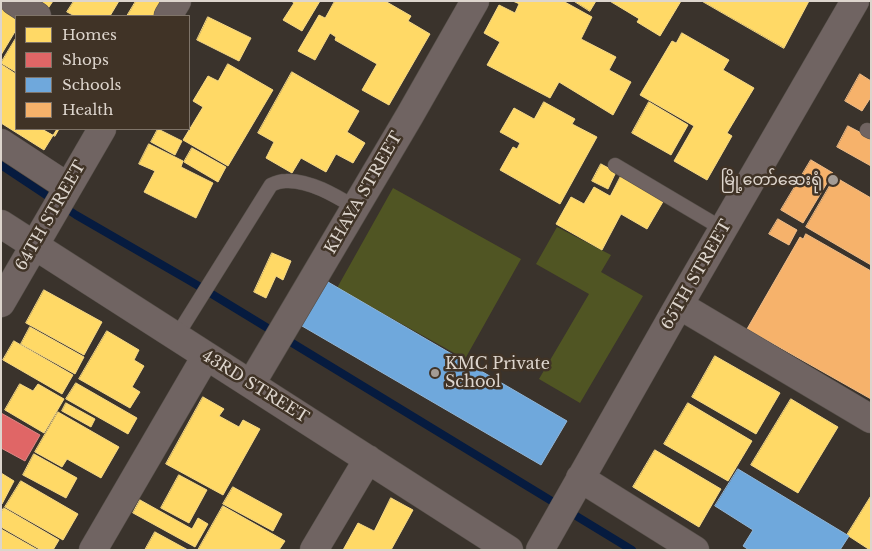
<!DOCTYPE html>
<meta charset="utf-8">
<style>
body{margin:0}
#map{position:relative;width:872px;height:551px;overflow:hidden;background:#3a332c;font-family:"Libre Baskerville",serif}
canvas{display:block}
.frame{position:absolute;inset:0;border:2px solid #ddd5cd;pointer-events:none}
.legend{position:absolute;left:15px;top:15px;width:175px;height:115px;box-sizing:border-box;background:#403326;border:1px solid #7f7469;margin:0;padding:6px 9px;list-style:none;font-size:15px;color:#ddd5cd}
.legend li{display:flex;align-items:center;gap:10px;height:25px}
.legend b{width:25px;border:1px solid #7f7469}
</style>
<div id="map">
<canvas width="872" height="551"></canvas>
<div class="frame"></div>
<ul class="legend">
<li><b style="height:14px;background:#ffd966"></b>Homes</li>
<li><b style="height:14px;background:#e06666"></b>Shops</li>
<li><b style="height:14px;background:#6fa8dc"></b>Schools</li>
<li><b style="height:14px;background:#f6b26b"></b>Health</li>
</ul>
</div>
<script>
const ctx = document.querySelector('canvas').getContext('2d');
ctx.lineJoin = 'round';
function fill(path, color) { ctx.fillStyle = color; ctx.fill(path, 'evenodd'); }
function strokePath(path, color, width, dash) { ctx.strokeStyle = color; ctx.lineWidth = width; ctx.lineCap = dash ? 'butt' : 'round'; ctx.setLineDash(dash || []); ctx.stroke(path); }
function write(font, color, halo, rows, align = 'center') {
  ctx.font = font + ' "Libre Baskerville","Noto Sans Myanmar",serif'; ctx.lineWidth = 5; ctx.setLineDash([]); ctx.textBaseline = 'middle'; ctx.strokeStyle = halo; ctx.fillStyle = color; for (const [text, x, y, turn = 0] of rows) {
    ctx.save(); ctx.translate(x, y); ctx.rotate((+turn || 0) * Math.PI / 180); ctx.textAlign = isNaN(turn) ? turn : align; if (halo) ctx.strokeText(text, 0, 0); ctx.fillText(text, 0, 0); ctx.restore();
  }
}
const green = new Path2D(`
 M393 188 521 259 465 359 337 288Z
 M557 227 611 255 601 272 643 296 580 403 539 379 589 294 536 264Z`);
const homes = new Path2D(`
 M28 1H53L45 13Z
 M74 1H119L110 16H75L67 12Z
 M136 1H162L158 16H127Z
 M291 1H320L302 31 283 20 294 3Z
 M335 1H385L411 16 408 21 430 34 389 105 362 90 377 64 335 40 336 37 330 33 315 60 298 51 319 15 325 18Z
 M513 1H563L592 17 581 39 616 57 609 70 631 82 613 115 559 82 550 98 487 65 500 42 484 33 499 5 515 13 519 4Z
 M574 1H596L590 11Z
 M610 1H681L660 36 637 22 639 19Z
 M702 1H809L784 48Z
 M5 3 16 16V30L1 55V10Z
 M208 17 251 38 239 61 197 40Z
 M682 33 729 60 723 70 754 88 727 133 732 136 707 180 674 161 694 126 640 95 672 41 676 43Z
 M16 38V72L1 63Z
 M228 64 273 90 228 166 183 140 203 107 193 101 208 76 218 81Z
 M2 65 16 74V129H57L44 150 1 123Z
 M292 72 359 111 347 132 365 143 353 163 336 154 326 172 301 158 292 173 266 158 274 142 258 133Z
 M544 102 575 119 572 124 597 137 560 204 500 170 513 147 517 149 520 143 500 132 514 108 534 119Z
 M649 102 688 125 671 155 632 133Z
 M42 129H59L55 136Z
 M158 129 182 141 175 155 151 142Z
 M149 144 183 161 181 167 213 183 196 218 144 192 155 171 139 164Z
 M192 148 226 167 218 182 184 162Z
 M601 164 616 172 608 189 592 181Z
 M621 176 664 200 647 229 621 214 602 250 556 224 571 197 584 204 594 187 610 196Z
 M272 253 291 261 283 280 276 276 266 298 254 292Z
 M44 290 102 322 84 355 26 323Z
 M30 327 84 357 75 374 21 344Z
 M107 331 139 350 134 360 144 366 132 387 140 392 130 408 79 379Z
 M14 341 73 375 62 394 3 360Z
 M715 356 780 393 756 434 692 397Z
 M76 383 137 418 128 434 66 399Z
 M20 384 33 391 38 384 64 399 44 433 5 410Z
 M203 397 224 409 219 416 239 427 243 420 260 429 223 495 166 464Z
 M791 399 838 427 798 493 751 465Z
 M66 403 95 419 91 427 62 411Z
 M688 403 752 441 728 481 664 444Z
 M58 412 119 447 101 478 67 459 62 467 35 452Z
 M655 450 721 489 699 527 633 487Z
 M34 454 77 478 66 498 23 475Z
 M1 473 14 481 2 504H1Z
 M179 475 207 490 189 523 161 508Z
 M21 481 78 514 63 540 5 507Z
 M233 487 282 514 273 531 223 504Z
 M871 496V550H870L847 535Z
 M391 498 413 510 391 550H343L358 523 374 531Z
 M140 500 192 529 198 518 208 524 195 547 133 513Z
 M223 506 285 541 279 550H198Z
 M4 508 59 540 53 550H41L1 527V512Z
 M1 529 38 550H1Z
 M155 532 188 550H145Z`);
const shops = new Path2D(`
 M1 413 40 435 25 461 1 448Z`);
const schools = new Path2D(`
 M328 282 567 421 541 465 302 326Z
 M738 469 849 536 840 550H749L743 546 753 530 715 506Z`);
const health = new Path2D(`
 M860 74 871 81V97L862 111 845 101Z
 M848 126 871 138V166L837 147Z
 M811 160 833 173 803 223 781 210Z
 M835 177 871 198V265L806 227Z
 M778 219 797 230 789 245 769 234Z
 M806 234 871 271V399L747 329 800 237 803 239Z`);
const stream = new Path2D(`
 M1 165 76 215 197 285 632 550`);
const lane = new Path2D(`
 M867 130 871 132
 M615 165 723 229
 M176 337 271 185C275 183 281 181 286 181 310 180 336 196 356 208`);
const street = new Path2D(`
 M14 1 37 16
 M168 16 177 1
 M1 143 68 187
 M1 224 509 550
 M1 303 102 129
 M679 305 871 419
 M251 384 410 115 475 1
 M580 478 695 550
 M93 550 206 356
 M314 550 368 459
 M540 550 679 305 855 1`);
const markers = [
 [833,180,6,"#a49c95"],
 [435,373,5,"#a49c95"]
];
const poiNames = [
 ["မြို့တော်ဆေးရုံ",822,180],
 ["KMC Private",445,364,"left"],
 ["School",445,382,"left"]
];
const streetNames = [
 ["KHAYA STREET",364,193,-60],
 ["64TH STREET",51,216,-60],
 ["65TH STREET",697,275,-60],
 ["43RD STREET",255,387,32]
];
fill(green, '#505523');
fill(homes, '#ffd966');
strokePath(homes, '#f5d885', 1);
fill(shops, '#e06666');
strokePath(shops, '#df8785', 1);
fill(schools, '#6fa8dc');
strokePath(schools, '#90b6d8', 1);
fill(health, '#f6b26b');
strokePath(health, '#eebc88', 1);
strokePath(stream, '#061b3f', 8);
strokePath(lane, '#57504a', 15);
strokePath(street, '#57504a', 29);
strokePath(lane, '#706462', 14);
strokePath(street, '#706462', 28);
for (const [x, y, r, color] of markers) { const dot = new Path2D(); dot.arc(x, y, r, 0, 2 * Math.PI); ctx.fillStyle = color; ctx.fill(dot); strokePath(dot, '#403326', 2); }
write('16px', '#ddd5cd', '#403326', poiNames, 'right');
write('16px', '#ddd5cd', '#403326', streetNames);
</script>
